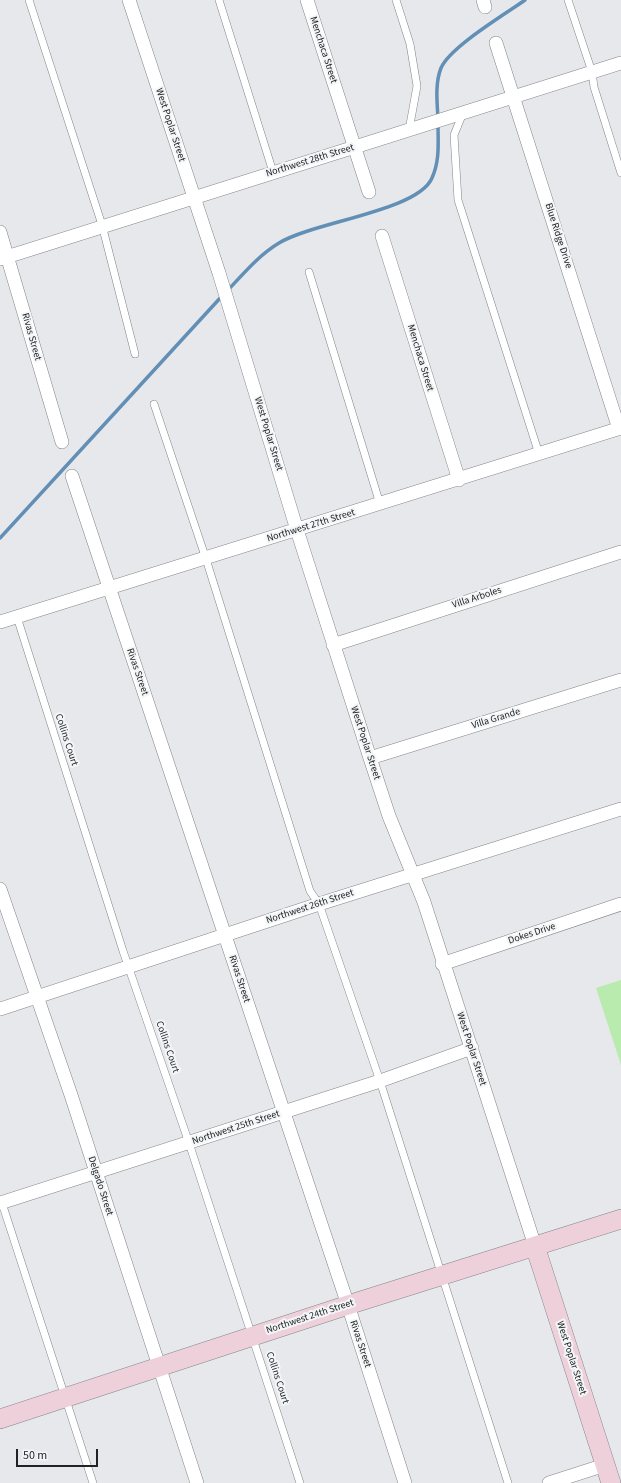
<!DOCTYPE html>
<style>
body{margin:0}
#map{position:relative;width:621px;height:1483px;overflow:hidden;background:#e6e8eb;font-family:"Source Sans 3",sans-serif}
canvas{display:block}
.scale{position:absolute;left:16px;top:1449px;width:82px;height:18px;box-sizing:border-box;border:2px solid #212223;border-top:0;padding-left:5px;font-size:12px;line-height:14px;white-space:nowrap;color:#212223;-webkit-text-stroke:3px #f3f6f8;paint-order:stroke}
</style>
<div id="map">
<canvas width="621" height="1483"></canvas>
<div class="scale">50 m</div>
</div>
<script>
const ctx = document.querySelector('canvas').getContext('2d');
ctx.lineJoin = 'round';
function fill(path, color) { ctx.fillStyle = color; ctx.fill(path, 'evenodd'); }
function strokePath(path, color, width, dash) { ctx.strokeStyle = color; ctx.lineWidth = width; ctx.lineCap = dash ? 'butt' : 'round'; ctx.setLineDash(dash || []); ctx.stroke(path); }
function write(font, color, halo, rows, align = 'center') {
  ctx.font = font + ' "Source Sans 3",sans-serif'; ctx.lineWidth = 4; ctx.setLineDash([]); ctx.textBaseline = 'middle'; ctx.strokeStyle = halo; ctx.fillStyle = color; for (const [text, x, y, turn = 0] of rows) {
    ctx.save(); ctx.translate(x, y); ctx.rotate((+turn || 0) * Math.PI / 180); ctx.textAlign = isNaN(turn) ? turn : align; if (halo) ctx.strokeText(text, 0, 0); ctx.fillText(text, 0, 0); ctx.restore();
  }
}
const green = new Path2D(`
 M621 980V1065L596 988Z`);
const stream = new Path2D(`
 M438 118C437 102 435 83 441 68 450 47 504 15 525 0
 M228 290C244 273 259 255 279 243 313 222 418 211 432 178 440 160 438 143 438 124
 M0 538 222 296`);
const lane = new Path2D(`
 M29 0 102 225 135 354
 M219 0 273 172
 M396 0 410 44 417 86 409 130
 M568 0 592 72 594 87 621 173
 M463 113 454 135 458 200 539 454
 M309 272 380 504
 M154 404 206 559 310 891 319 904 380 1081 508 1483
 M17 617 123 951 189 1143 300 1483
 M1 1200 93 1483`);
const street = new Path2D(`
 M129 0 219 273 297 530 370 758 389 816 424 902 535 1246
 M307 0 369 192
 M483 0 485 7
 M496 43 619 429
 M0 232 62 442
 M382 236 459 480
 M0 259 621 63
 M72 476 348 1305 405 1483
 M0 622 621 428
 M333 645 621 552
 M370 758 621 680
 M0 889 71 1095 197 1483
 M442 964 621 904
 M0 1009 319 904 621 809
 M0 1203 380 1081 472 1048
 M549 1483 605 1465`);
const secondary = new Path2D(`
 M535 1246 611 1483
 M0 1419 348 1305 621 1219`);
const streetNames = [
 ["Menchaca Street",323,50,72],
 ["West Poplar Street",170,125,72],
 ["Northwest 28th Street",310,161,-17],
 ["Blue Ridge Drive",558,236,72],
 ["Rivas Street",31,337,74],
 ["Menchaca Street",420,358,73],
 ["West Poplar Street",268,434,73],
 ["Northwest 27th Street",311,526,-17],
 ["Villa Arboles",477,598,-18],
 ["Rivas Street",137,672,71],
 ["Villa Grande",496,719,-17],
 ["Collins Court",66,740,72],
 ["West Poplar Street",365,743,72],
 ["Northwest 26th Street",310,907,-18],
 ["Dokes Drive",532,934,-18],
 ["Rivas Street",239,979,72],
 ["Collins Court",167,1047,71],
 ["West Poplar Street",471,1049,72],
 ["Northwest 25th Street",236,1128,-18],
 ["Delgado Street",100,1186,72],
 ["Northwest 24th Street",310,1317,-18],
 ["Rivas Street",360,1344,72],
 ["West Poplar Street",571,1358,72],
 ["Collins Court",277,1378,72]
];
fill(green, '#b8ebad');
strokePath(stream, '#628fb5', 3.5);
strokePath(lane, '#838587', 8);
strokePath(street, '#838587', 14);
strokePath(secondary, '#838587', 20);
strokePath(lane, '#fff', 7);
strokePath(street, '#fff', 13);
strokePath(secondary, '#eed0da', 19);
write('10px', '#212223', '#f3f6f8', streetNames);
</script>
